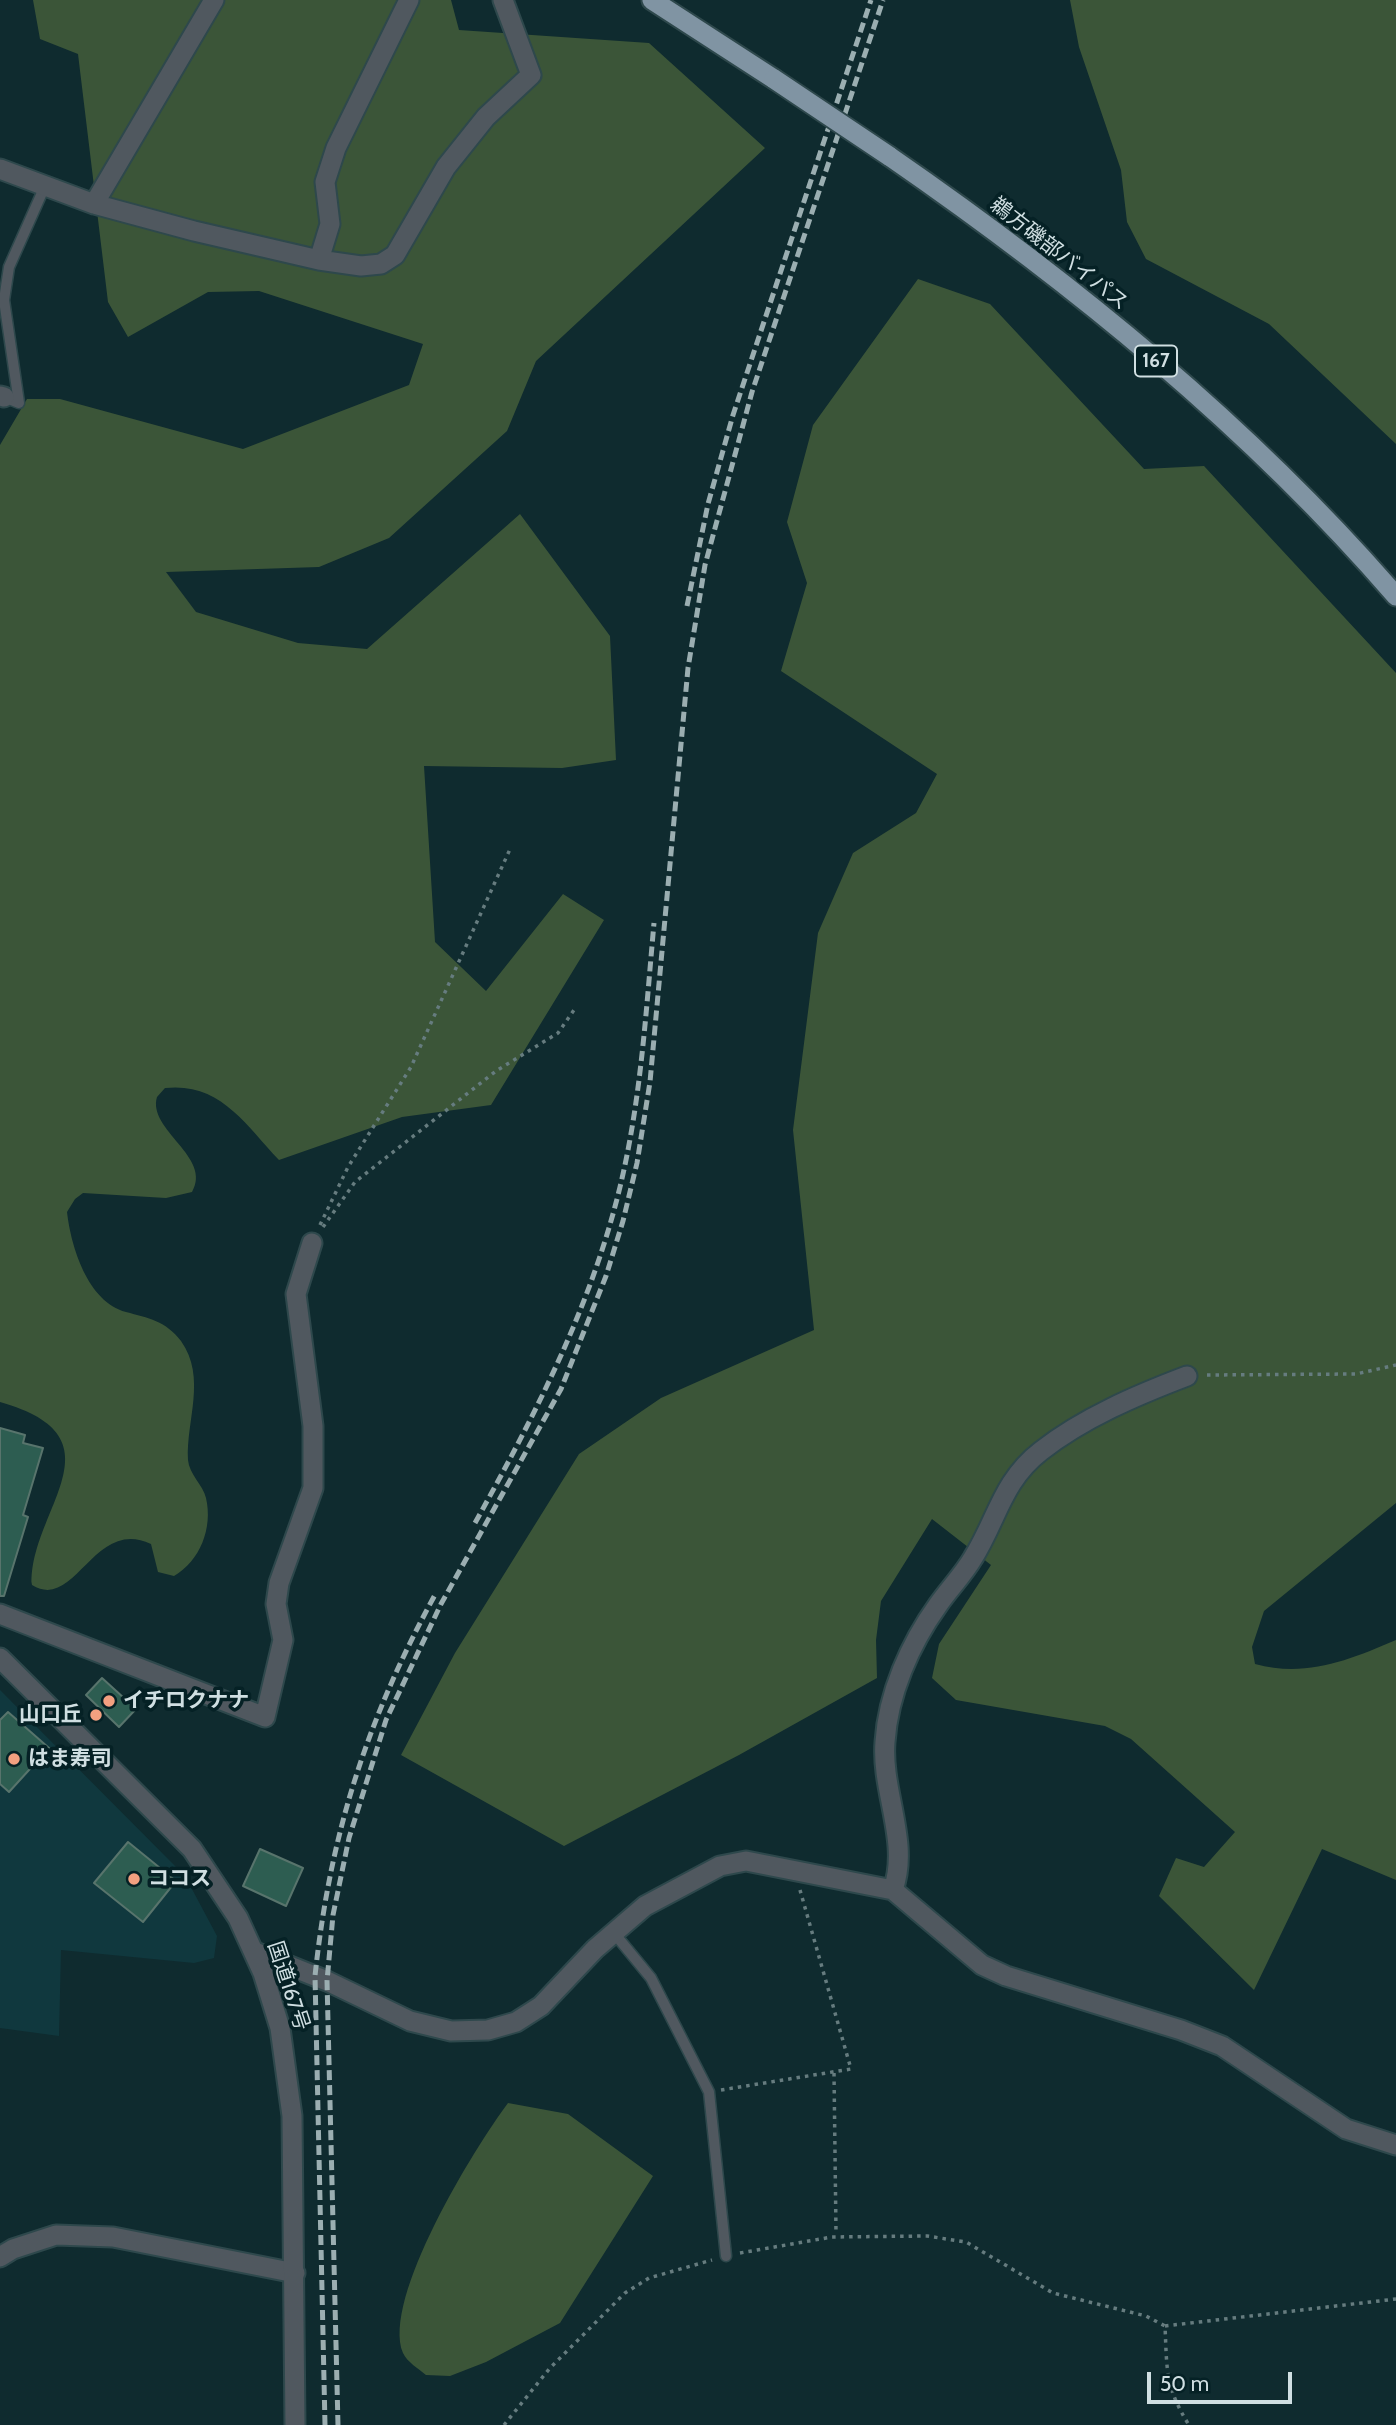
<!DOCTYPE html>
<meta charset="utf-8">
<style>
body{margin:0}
#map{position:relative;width:1396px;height:2425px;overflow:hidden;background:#0f2b2f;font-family:Cabin,sans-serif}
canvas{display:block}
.scale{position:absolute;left:1147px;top:2372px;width:145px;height:32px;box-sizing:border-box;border:4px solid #d0dfe2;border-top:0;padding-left:9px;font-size:21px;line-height:24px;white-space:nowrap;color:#d0dfe2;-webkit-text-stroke:5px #052125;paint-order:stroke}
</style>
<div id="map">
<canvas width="1396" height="2425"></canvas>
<div class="scale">50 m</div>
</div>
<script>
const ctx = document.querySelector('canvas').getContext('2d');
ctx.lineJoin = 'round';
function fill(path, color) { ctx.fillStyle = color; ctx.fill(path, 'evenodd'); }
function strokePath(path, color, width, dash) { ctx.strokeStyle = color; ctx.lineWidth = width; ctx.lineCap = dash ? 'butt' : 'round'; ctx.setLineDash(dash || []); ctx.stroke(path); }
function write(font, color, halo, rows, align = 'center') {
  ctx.font = font + ' Cabin,"Noto Sans JP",sans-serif'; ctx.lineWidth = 7; ctx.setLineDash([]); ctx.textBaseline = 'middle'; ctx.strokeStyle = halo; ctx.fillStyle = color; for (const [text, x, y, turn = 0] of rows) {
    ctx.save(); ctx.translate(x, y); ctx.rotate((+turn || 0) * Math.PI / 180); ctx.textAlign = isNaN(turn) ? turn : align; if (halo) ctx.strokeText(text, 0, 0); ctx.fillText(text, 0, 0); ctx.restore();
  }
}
const built = new Path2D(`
 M0 1690 185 1876 217 1936 214 1958 194 1963 61 1950 59 2036 0 2028Z`);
const forest = new Path2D(`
 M33 0H451L459 30 649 43 765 148 536 361 507 431 389 538 319 567 166 572 196 612 298 643 367 649 520 514 610 636 616 760 562 768 424 766 435 942 486 991 563 894 604 920 491 1105 402 1117 279 1160C245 1124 220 1082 165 1088L157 1097C147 1130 213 1157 192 1192L166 1198 83 1193 75 1199 67 1212C71 1247 88 1302 126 1312 148 1318 166 1321 181 1341 207 1378 186 1420 188 1460 189 1474 203 1485 206 1498 213 1528 200 1561 174 1576L158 1572 151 1544C93 1517 76 1612 32 1585 29 1510 127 1438 0 1402V445L27 399H60L243 449 409 385 423 344 259 291 208 292 128 337 108 302 78 54 40 39Z
 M1070 0H1396V444L1269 324 1146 259 1127 222 1121 170 1079 47Z
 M918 279 990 304 1144 469 1204 466 1396 673V1503L1264 1611 1252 1647 1255 1664C1306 1678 1349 1660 1396 1640V1880L1322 1849 1254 1990 1159 1896 1176 1858 1204 1867 1235 1832 1131 1739 1105 1726 956 1700 932 1678 939 1644 991 1565 932 1519 881 1601 876 1640 877 1678 739 1755 564 1846 401 1755 455 1653 579 1454 661 1398 814 1330 793 1130 818 933 853 853 916 813 937 774 781 671 807 583 787 522 813 425Z
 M508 2103 568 2114 653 2176 560 2323 486 2362 450 2376 426 2375C419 2369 407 2362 403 2353 381 2299 475 2147 508 2103Z`);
const building = new Path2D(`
 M0 1428 25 1435 23 1443 43 1448 23 1515 28 1517 4 1596H0Z
 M102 1678 136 1709 119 1727 86 1695Z
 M8 1712 49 1748 9 1792 0 1784V1720Z
 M128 1842 176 1881 143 1922 94 1883Z
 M260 1849 303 1868 286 1906 243 1886Z`);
const path = new Path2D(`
 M320 1225 348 1167 411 1067 511 847
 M323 1227 355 1182 496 1071 558 1033 574 1010
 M1207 1375 1356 1374 1396 1365
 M834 2073 836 2232
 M721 2090 851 2069 800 1890
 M740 2253 832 2237 927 2236 966 2242 1053 2293 1146 2316 1165 2326C1167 2370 1165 2387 1189 2425
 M1165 2326 1396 2299
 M504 2425 550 2368 625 2293 649 2278 712 2260`);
const service = new Path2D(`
 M4 397 19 403 4 300 9 267 45 186
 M614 1933 651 1978 709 2092 726 2256`);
const minor = new Path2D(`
 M0 169 94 204 194 231 319 260 361 266 381 264 395 255 446 167 486 117 531 75 503 0
 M94 204 214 0
 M319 260 330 224 325 182 336 148 409 0
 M0 396 4 397
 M0 1614 265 1717 283 1640 276 1604 279 1583 313 1488V1426L296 1294 312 1243
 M893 1890C910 1842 881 1791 885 1742 888 1694 910 1644 938 1605 949 1589 963 1575 973 1558 997 1520 1002 1481 1041 1451 1083 1418 1137 1395 1187 1376
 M255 1952 327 1981 410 2021 451 2031 488 2030 516 2022 541 2006 595 1949 645 1906 720 1866 746 1861 893 1890 982 1965 1006 1976 1181 2030 1222 2046 1346 2129 1396 2145
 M0 2257 13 2249 56 2235 113 2237 295 2273`);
const tertiary = new Path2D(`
 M0 1658 192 1849 238 1918 263 1973 280 2028 292 2116 295 2425`);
const trunk = new Path2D(`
 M652 0 774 79
 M889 156C1073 283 1250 427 1396 596`);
const rail = new Path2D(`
 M687 606 708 504 733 415 871 0
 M475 1523C535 1415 591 1307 620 1187 641 1100 646 1011 654 923
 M325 2425 315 1976C330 1834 367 1719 436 1593
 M338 2425 327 1981 333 1915 349 1838 386 1720 441 1604 561 1389 606 1276 623 1221 637 1163 650 1082 688 668 705 565 752 392 883 0`);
const trunkBridge = new Path2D(`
 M774 79 889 156`);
const markers = [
 [109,1701,7,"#f2a080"],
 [96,1715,7,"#f2a080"],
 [14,1759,7,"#f2a080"],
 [134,1879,7,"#f2a080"]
];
const shields = [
 [1156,361,42]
];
const shieldNames = [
 ["167",1156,361]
];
const streetNames = [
 ["鵜方磯部バイパス",1059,254,38],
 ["国道167号",288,1986,72]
];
const poiNames = [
 ["イチロクナナ",123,1701],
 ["山口丘",82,1715,"right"],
 ["はま寿司",28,1759],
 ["ココス",148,1879]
];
fill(built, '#10383e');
fill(forest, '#3b5538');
fill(building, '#2d5d51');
strokePath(building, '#58746c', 2);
strokePath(service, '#2e484c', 13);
strokePath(minor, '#2e484c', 23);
strokePath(tertiary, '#2e484c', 23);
strokePath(trunk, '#2e484c', 23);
strokePath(path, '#667c7f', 3.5, [3.5, 5]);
strokePath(service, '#50585f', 10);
strokePath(minor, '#50585f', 19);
strokePath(tertiary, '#50585f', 19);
strokePath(trunk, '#8094a3', 19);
strokePath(rail, '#9baeb1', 5, [10, 5]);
strokePath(trunkBridge, '#2e484c', 23, []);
strokePath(trunkBridge, '#8094a3', 19);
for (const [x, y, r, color] of markers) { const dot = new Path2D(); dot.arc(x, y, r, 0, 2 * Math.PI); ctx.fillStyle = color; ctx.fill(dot); strokePath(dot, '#052125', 2.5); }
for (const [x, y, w] of shields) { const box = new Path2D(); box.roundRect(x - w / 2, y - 15.5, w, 31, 5); ctx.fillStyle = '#052125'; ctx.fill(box); strokePath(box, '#d0dfe2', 2); }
write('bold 19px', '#d0dfe2', null, shieldNames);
write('21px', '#d0dfe2', '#052125', streetNames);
write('bold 21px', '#d0dfe2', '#052125', poiNames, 'left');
</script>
